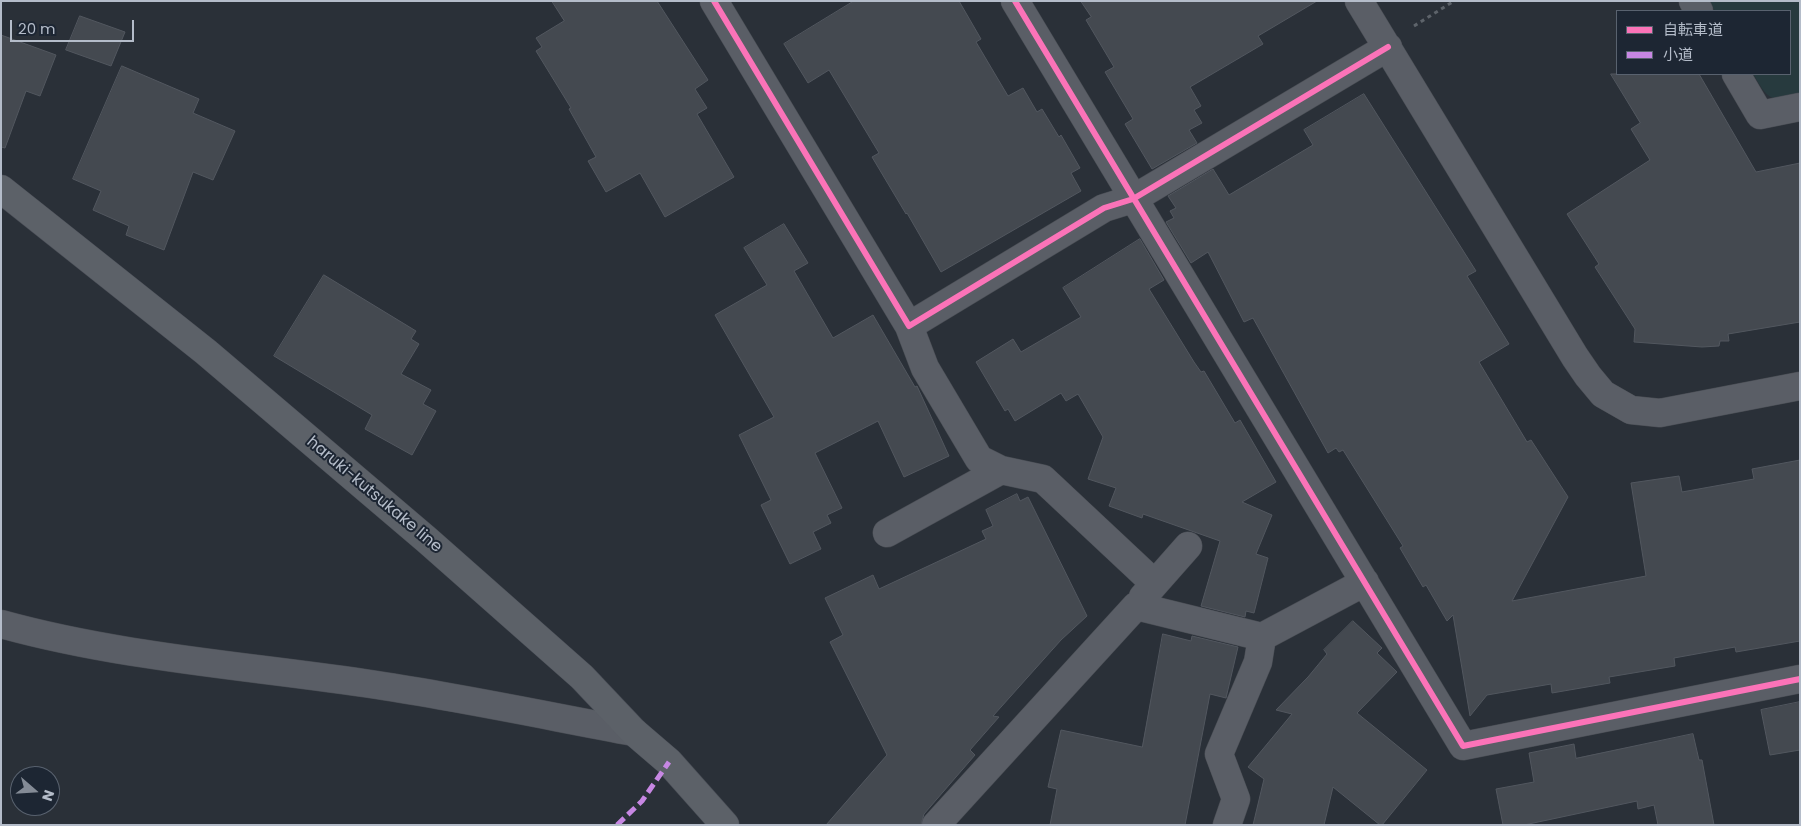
<!DOCTYPE html>
<meta charset="utf-8">
<style>
body{margin:0}
#map{position:relative;width:1801px;height:826px;overflow:hidden;background:#2a3038;font-family:Poppins,"Noto Sans JP",sans-serif}
canvas{display:block}
.frame{position:absolute;inset:0;border:2px solid #b4bcc9;pointer-events:none}
.legend{position:absolute;left:1616px;top:10px;width:175px;height:65px;box-sizing:border-box;background:#1d2633;border:1px solid #59626f;margin:0;padding:6px 9px;list-style:none;font-size:15px;color:#b4bcc9}
.legend li{display:flex;align-items:center;gap:10px;height:25px}
.legend b{width:25px;border:1px solid #59626f}
.north{position:absolute;left:10px;top:766px;width:50px;height:50px;box-sizing:border-box;background:#1d2633;border:1px solid #59626f;border-radius:50%;rotate:109deg;font-size:14px;font-weight:700;line-height:20px;text-align:center;color:#b4bcc9}
.north::after{content:'';display:block;margin:auto;width:18px;height:22px;background:#848b96;clip-path:polygon(50% 0,100% 100%,50% 72%,0 100%)}
.scale{position:absolute;left:10px;top:20px;width:124px;height:22px;box-sizing:border-box;border:2px solid #b4bcc9;border-top:0;padding-left:6px;font-size:15px;line-height:18px;white-space:nowrap;color:#b4bcc9;-webkit-text-stroke:4px #1d2633;paint-order:stroke}
</style>
<div id="map">
<canvas width="1801" height="826"></canvas>
<div class="frame"></div>
<ul class="legend">
<li><b style="height:6px;background:#fb73b8"></b>自転車道</li>
<li><b style="height:6px;background:#c787e3"></b>小道</li>
</ul>
<div class="north">N</div>
<div class="scale">20 m</div>
</div>
<script>
const ctx = document.querySelector('canvas').getContext('2d');
ctx.lineJoin = 'round';
function fill(path, color) { ctx.fillStyle = color; ctx.fill(path, 'evenodd'); }
function strokePath(path, color, width, dash) { ctx.strokeStyle = color; ctx.lineWidth = width; ctx.lineCap = dash ? 'butt' : 'round'; ctx.setLineDash(dash || []); ctx.stroke(path); }
function write(font, color, halo, rows, align = 'center') {
  ctx.font = font + ' Poppins,sans-serif'; ctx.lineWidth = 4; ctx.setLineDash([]); ctx.textBaseline = 'middle'; ctx.strokeStyle = halo; ctx.fillStyle = color; for (const [text, x, y, turn = 0] of rows) {
    ctx.save(); ctx.translate(x, y); ctx.rotate((+turn || 0) * Math.PI / 180); ctx.textAlign = isNaN(turn) ? turn : align; if (halo) ctx.strokeText(text, 0, 0); ctx.fillText(text, 0, 0); ctx.restore();
  }
}
const green = new Path2D(`
 M1708 1H1800V96C1769 102 1769 100 1753 74H1790V11H1715Z`);
const building = new Path2D(`
 M552 1H657L708 80 695 89 707 108 697 114 734 177 665 217 640 173 606 192 588 161 596 157 569 109 571 108 536 51 542 47 536 38 564 21Z
 M854 1H959L981 39 976 42 1008 96 1023 88 1037 112 1042 109 1059 137 1061 135 1080 168 1071 173 1081 191 941 272 907 213 906 214 872 157 879 153 829 70 808 83 784 44Z
 M1081 1H1317L1258 36 1263 44 1190 87 1201 106 1194 110 1202 123 1189 130 1197 143 1152 169 1125 124 1133 119 1105 72 1114 67 1086 20 1091 17Z
 M80 16 125 32 111 66 66 50Z
 M1 35 56 55 40 96 26 91 5 148 1 147Z
 M122 66 199 99 193 113 235 131 213 180 193 172 164 250 126 235 129 226 93 210 101 191 73 179Z
 M1611 74H1699L1756 172 1800 163V322L1728 334 1729 341H1720L1719 346 1702 347 1634 342 1635 329 1595 267 1599 264 1567 214 1650 160 1631 129 1640 123Z
 M1364 94 1476 271 1467 276 1509 344 1479 362 1527 442 1531 440 1568 497 1512 601 1646 576 1631 483 1679 476 1682 492 1754 479 1752 469 1800 460V641L1736 652 1735 647 1674 658 1675 666 1609 677 1610 683 1552 693 1551 684 1487 695 1470 716 1453 615 1447 621 1426 585 1423 587 1400 548 1403 546 1343 450 1339 452 1336 448 1328 453 1253 318 1244 322 1208 252 1191 263 1166 222 1174 218 1170 211 1176 208 1168 196 1213 169 1229 195 1313 145 1304 130Z
 M784 224 808 263 794 271 833 338 873 315 915 387 917 386 949 456 904 477 878 421 815 453 842 508 827 515 831 523 813 532 821 549 790 564 761 505 771 500 739 435 774 417 715 315 767 285 744 248Z
 M1140 239 1164 280 1149 289 1194 362 1201 372 1204 371 1235 423 1240 420 1276 482 1242 502 1272 515 1256 554 1268 558 1254 613 1246 611 1245 617 1201 606 1220 541 1143 514 1142 518 1109 506 1116 488 1088 479 1103 437 1078 394 1066 401 1061 393 1015 421 1008 409 1005 411 976 362 1013 339 1021 352 1081 317 1063 288Z
 M324 275 416 331 411 339 419 344 401 374 431 390 423 404 436 411 412 455 365 429 372 415 274 356Z
 M1017 494 1020 501 1028 497 1087 616 1061 640 993 716 999 717 970 750 975 755 924 814 921 825H826L887 755 830 642 843 635 825 598 873 575 879 589 986 539 982 531 993 526 986 510Z
 M1353 621 1382 648 1377 653 1397 672 1357 713 1427 770 1382 825H1380L1333 787 1324 825H1253L1264 779 1248 767 1292 714 1276 710 1308 677 1327 654 1324 650Z
 M1163 634 1191 641 1192 636 1238 647 1226 698 1210 694 1185 825H1050L1057 789 1048 787 1061 730 1142 747Z
 M1800 702V750L1770 755 1761 710Z
 M1693 734 1699 760H1702L1714 825H1658L1654 805 1638 809 1637 801 1524 825H1503L1496 789 1534 782 1529 753 1574 744 1576 758Z`);
const path = new Path2D(`
 M1414 26 1454 1`);
const minor = new Path2D(`
 M714 1 909 326 1104 208 1133 199 1388 47
 M1015 1 1463 746 1800 679
 M1359 1 1575 357 1588 376 1603 394 1631 410 1660 413 1800 386
 M1693 1 1699 11
 M1736 74 1760 115 1800 107
 M909 326 925 368 979 459 1001 470 1043 479 1154 583
 M887 533 1001 470
 M1143 597 1188 546
 M1 624C124 658 252 666 377 685 463 698 548 716 634 732
 M1262 637 1365 582
 M936 825 1136 606 1262 637 1258 662 1219 754 1236 799 1227 825`);
const major = new Path2D(`
 M1 189 206 352 427 540 582 677 634 732 669 762 725 825`);
const quiet = new Path2D(`
 M617 825 642 801 669 762`);
const cycleway = new Path2D(`
 M714 1 909 326 1104 208 1133 199 1388 47
 M1015 1 1463 746 1800 679`);
const streetNames = [
 ["haruki-kutsukake line",374,495,40]
];
fill(green, '#273a3e');
fill(building, '#444950');
strokePath(building, '#52575f', 1);
strokePath(minor, '#484c53', 29);
strokePath(major, '#484c55', 29);
strokePath(path, '#5d636a', 3, [4, 4]);
strokePath(minor, '#5a5e66', 28);
strokePath(major, '#5c6168', 28);
strokePath(quiet, '#c787e3', 5, [10, 5]);
strokePath(cycleway, '#fb73b8', 6);
write('16px', '#b4bcc9', '#1d2633', streetNames);
</script>
